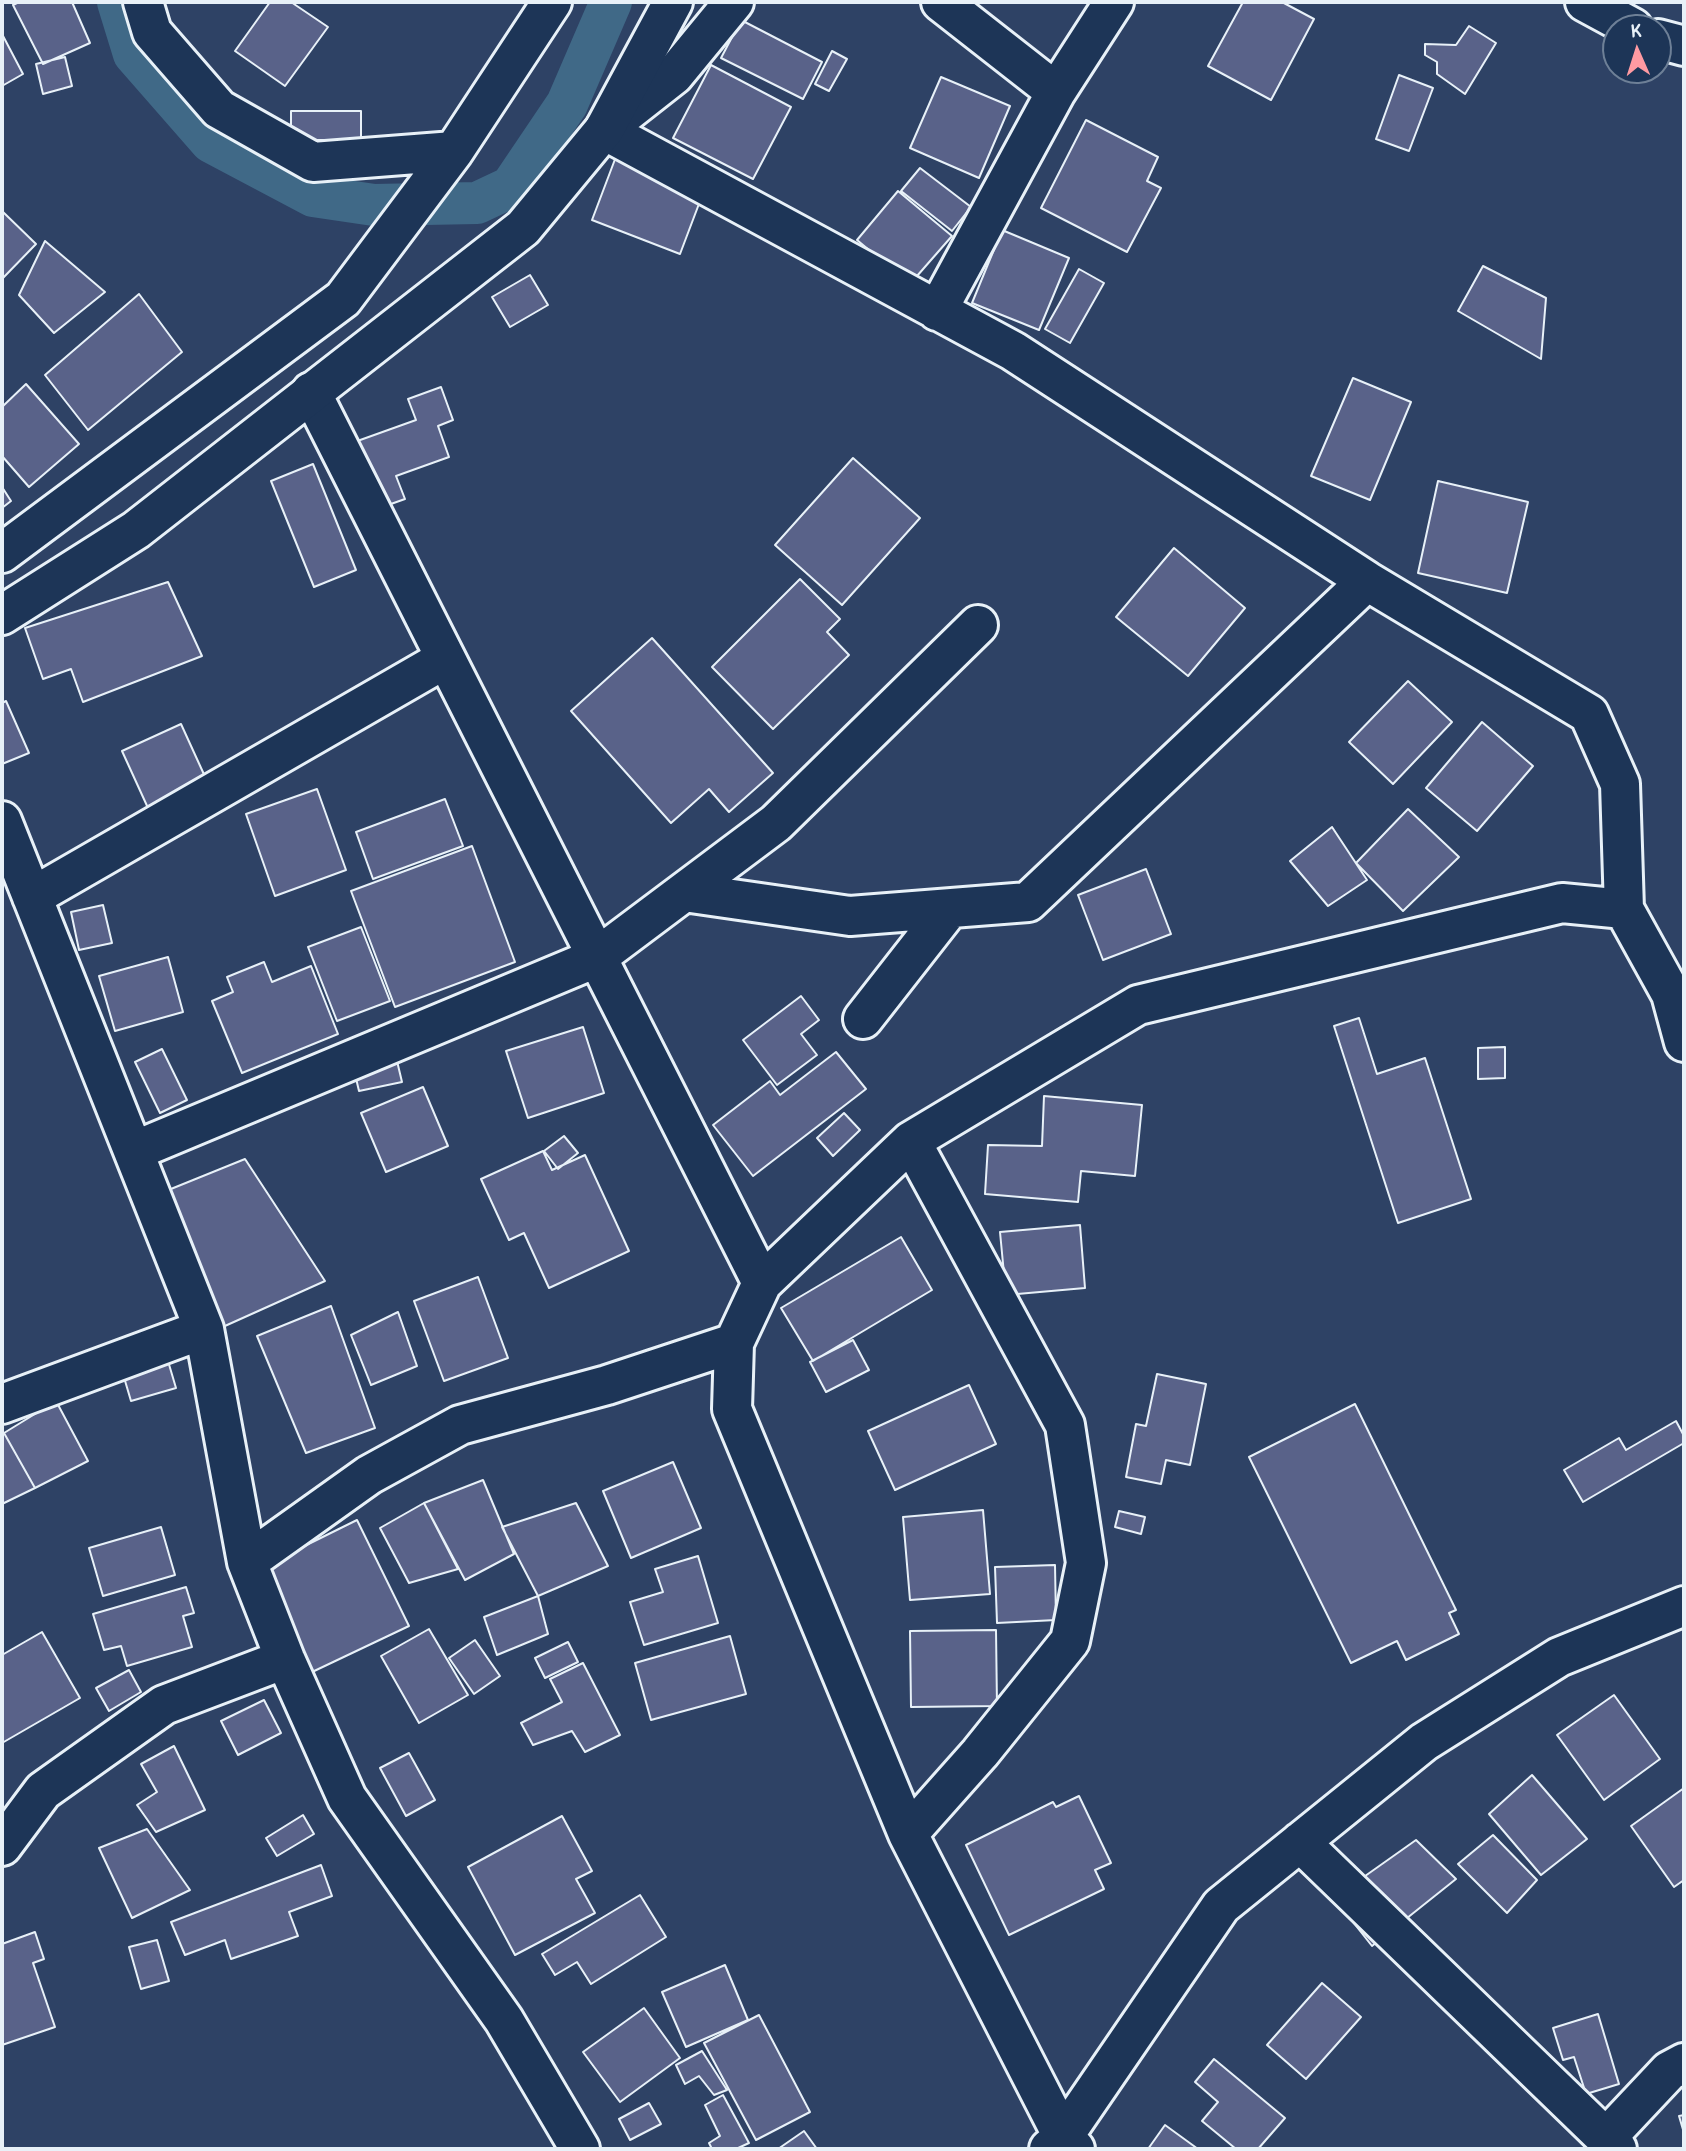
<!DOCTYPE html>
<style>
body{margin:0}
#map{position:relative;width:1686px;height:2151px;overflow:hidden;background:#2e4265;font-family:"Patrick Hand",sans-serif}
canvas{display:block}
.frame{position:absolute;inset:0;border:4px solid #e8f1f8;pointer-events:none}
.north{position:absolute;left:1602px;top:14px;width:70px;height:70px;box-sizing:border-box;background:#1d3557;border:2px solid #6e8097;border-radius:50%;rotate:357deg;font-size:19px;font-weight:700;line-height:28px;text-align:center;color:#e8f1f8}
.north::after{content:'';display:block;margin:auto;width:24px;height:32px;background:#ff9aa2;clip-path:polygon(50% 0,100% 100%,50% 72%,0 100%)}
</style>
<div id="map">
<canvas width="1686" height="2151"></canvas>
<div class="frame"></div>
<div class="north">K</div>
</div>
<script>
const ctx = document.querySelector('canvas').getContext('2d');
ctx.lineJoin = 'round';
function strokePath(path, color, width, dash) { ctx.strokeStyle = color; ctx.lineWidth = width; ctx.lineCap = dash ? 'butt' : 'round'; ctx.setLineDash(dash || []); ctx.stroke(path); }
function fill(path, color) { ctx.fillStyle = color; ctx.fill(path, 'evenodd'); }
const canal = new Path2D(`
 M118 2 134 54 211 142 313 196 374 205 477 203 511 187 567 104 611 2`);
const building = new Path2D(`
 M19 2H72L90 43 43 64 13 5Z
 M270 2H291L328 27 285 86 235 51Z
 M1243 2H1282L1314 19 1271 100 1208 66Z
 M741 20 822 62 803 99 721 58Z
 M1469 26 1496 43 1465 94 1437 74V62L1425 55V44L1456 45Z
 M2 34 23 74 2 86Z
 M832 51 847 59 829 91 815 84Z
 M65 57 72 86 43 94 36 64Z
 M711 65 791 107 753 179 673 138Z
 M1399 75 1433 88 1409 151 1376 139Z
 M941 77 1010 106 979 178 910 148Z
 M291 111H361V140H291Z
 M1086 120 1158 157 1147 181 1161 188 1127 252 1041 208Z
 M617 154 705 188 680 254 592 220Z
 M920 168 971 207 952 231 901 191Z
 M898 191 952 236 910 284 857 240Z
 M2 211 36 244 2 279Z
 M1002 230 1069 258 1039 330 972 303Z
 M45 241 105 292 54 333 19 295Z
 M1483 266 1546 298 1541 359 1458 311Z
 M1079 269 1104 283 1070 343 1045 329Z
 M530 275 548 305 510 327 492 297Z
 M139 294 182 352 88 430 45 375Z
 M1353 378 1411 402 1370 500 1311 476Z
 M26 384 79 444 29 487 2 456V407Z
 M441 387 453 420 438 426 449 457 396 476 405 499 374 510 349 444 416 420 408 399Z
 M853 458 920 518 842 605 775 545Z
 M313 464 356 570 314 587 271 481Z
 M1438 481 1528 502 1507 593 1418 573Z
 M2 487 11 501 2 508Z
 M1174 548 1245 608 1188 676 1116 617Z
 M800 579 840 619 827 632 849 655 773 729 712 667Z
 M168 582 202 656 83 702 71 669 43 679 25 628Z
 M652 638 773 773 729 812 709 789 671 823 571 711Z
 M1408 681 1452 722 1393 784 1349 742Z
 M6 701 29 753 2 764V703Z
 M1482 722 1533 766 1477 831 1426 788Z
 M181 724 207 781 148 808 122 751Z
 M317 789 346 870 275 896 246 814Z
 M445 799 463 846 373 879 356 832Z
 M1408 809 1459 857 1403 911 1356 863Z
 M1332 827 1367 880 1328 906 1290 861Z
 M472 846 515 962 395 1007 351 891Z
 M1146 869 1171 934 1103 960 1078 895Z
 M103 905 112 943 79 950 71 912Z
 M361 927 390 1001 337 1021 308 947Z
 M168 957 183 1012 115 1031 99 976Z
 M264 962 272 982 311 966 338 1034 242 1073 212 1001 233 992 227 977Z
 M801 996 819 1020 801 1034 817 1055 777 1085 743 1040Z
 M1359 1018 1377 1074 1425 1058 1471 1199 1398 1223 1334 1026Z
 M583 1027 604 1093 528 1118 506 1051Z
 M1505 1047V1078L1478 1079V1048Z
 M162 1049 187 1100 160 1113 135 1062Z
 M836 1052 866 1089 753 1176 713 1125 770 1081 780 1095Z
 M397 1061 402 1082 359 1091 354 1070Z
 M423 1087 448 1146 386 1172 361 1113Z
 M1044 1096 1142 1105 1135 1176 1081 1171 1078 1202 985 1194 988 1145 1042 1146Z
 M844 1113 860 1130 833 1156 817 1138Z
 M564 1136 578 1153 558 1169 544 1151Z
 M543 1151 552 1170 585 1155 629 1251 549 1288 524 1233 509 1240 481 1179Z
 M245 1159 325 1281 216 1330 161 1193Z
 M1080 1225 1085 1288 1006 1295 1000 1232Z
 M901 1237 932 1290 813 1361 781 1308Z
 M478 1277 508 1358 444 1381 414 1301Z
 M331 1306 375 1428 306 1453 257 1336Z
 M398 1312 417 1366 371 1385 351 1335Z
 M853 1340 869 1370 826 1392 810 1362Z
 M168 1361 176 1388 131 1401 123 1374Z
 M1157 1374 1206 1384 1190 1465 1166 1460 1161 1484 1126 1477 1136 1424 1146 1426Z
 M969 1385 996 1444 895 1490 868 1431Z
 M56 1401 88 1461 35 1488 4 1433Z
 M1355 1404 1456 1610 1449 1613 1459 1634 1406 1660 1397 1641 1351 1663 1249 1457Z
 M1676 1421 1684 1436V1443L1583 1502 1564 1470 1619 1438 1626 1450Z
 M4 1433 35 1488 2 1504V1434Z
 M673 1462 701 1528 631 1558 603 1491Z
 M483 1480 514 1554 465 1580 424 1503Z
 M424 1503 458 1569 409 1583 380 1528Z
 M576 1503 608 1566 538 1596 502 1527Z
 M983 1510 990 1594 910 1600 903 1517Z
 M1119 1511 1145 1517 1141 1534 1115 1527Z
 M357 1520 409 1626 310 1673 260 1568Z
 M161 1527 175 1575 103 1596 89 1548Z
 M698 1556 718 1623 644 1645 630 1602 663 1592 655 1569Z
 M1055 1565 1056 1620 997 1623 995 1567Z
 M186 1587 194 1613 183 1616 192 1647 127 1666 121 1646 104 1650 93 1614Z
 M538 1596 548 1634 497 1655 484 1617Z
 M429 1629 468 1695 419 1723 381 1656Z
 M996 1630 997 1706 911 1707 910 1631Z
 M42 1632 80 1698 2 1743V1655Z
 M730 1636 746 1694 651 1720 635 1663Z
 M475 1640 500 1676 474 1694 449 1658Z
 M568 1642 578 1662 545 1678 535 1658Z
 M583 1663 620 1735 585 1752 572 1731 533 1745 521 1723 562 1702 550 1679Z
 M129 1670 141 1692 109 1711 96 1688Z
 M1614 1695 1660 1759 1604 1800 1557 1735Z
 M264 1700 281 1733 238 1755 221 1721Z
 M174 1746 205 1810 156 1832 137 1805 157 1792 141 1764Z
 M409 1753 435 1800 406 1816 380 1768Z
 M1532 1775 1587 1839 1541 1875 1489 1814Z
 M1684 1788V1880L1674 1887 1631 1826Z
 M1079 1796 1111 1863 1095 1870 1104 1889 1009 1935 966 1845 1053 1802 1056 1807Z
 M303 1815 314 1834 277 1856 266 1838Z
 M562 1816 592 1871 576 1879 595 1913 515 1955 468 1867Z
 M147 1829 190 1890 132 1918 99 1848Z
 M1493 1835 1537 1880 1507 1913 1458 1864Z
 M1416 1840 1456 1879 1372 1946 1334 1898Z
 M321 1865 332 1896 289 1912 298 1936 231 1959 225 1940 185 1955 171 1922Z
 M640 1895 666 1937 591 1984 577 1962 555 1975 542 1954Z
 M35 1932 44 1959 33 1963 55 2027 2 2045V1944Z
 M157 1940 169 1981 141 1989 129 1947Z
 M725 1965 748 2020 686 2047 662 1992Z
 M1322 1983 1361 2017 1306 2079 1267 2045Z
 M644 2008 680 2058 620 2102 583 2052Z
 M1598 2014 1619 2084 1586 2094 1574 2057 1563 2060 1553 2028Z
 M759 2015 810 2112 756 2140 704 2043Z
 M702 2051 727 2090 714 2095 699 2076 685 2084 676 2065Z
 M1214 2059 1285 2118 1258 2149H1236L1202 2121 1218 2102 1195 2082Z
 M723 2095 749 2143 736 2149H712L709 2143 720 2136 705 2105Z
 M649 2103 661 2124 630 2140 619 2119Z
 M1684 2115V2133L1679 2116Z
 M1165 2125 1198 2149H1148Z
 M804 2131 817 2149H778Z`);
const minor = new Path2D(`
 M734 2 674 75 604 130 1013 351 1367 581
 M941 2 1056 92 1114 2
 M1585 2 1633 28
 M1658 39 1684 46
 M937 311 1056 92
 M311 392 762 1283
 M2 821 204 1329 247 1562 285 1659 347 1798 504 2020 580 2149
 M684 892 850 916 1028 902 1367 581 1589 714 1620 784 1624 909
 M32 897 445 659
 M863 1019 949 909
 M134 1151 596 958 776 823 978 625
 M2 1404 204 1329
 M247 1562 369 1475 460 1425 607 1385 734 1343
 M908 1834 980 1753 1070 1641 1086 1563 1065 1425 911 1141
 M1300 1842 1617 2149
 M2 1846 43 1791 164 1705 285 1659
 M1606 2138 1669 2071 1684 2063
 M1049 2149 1063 2137 1221 1906 1424 1742 1559 1657 1684 1606
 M1075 2149 1063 2137 908 1834 732 1409 734 1343 762 1283 911 1141 1138 1005 1562 903 1624 909 1671 994 1684 1042`);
const secondary = new Path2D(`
 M143 2 152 32 219 109 313 162 454 151
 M2 553 343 299 454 151 552 2
 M2 615 136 530 523 228 604 130 673 2`);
strokePath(canal, '#406987', 42);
fill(building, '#596289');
strokePath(building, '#e8f1f8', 2);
strokePath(minor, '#e8f1f8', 44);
strokePath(secondary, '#e8f1f8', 44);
strokePath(minor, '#1d3557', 38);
strokePath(secondary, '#1d3557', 38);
</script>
